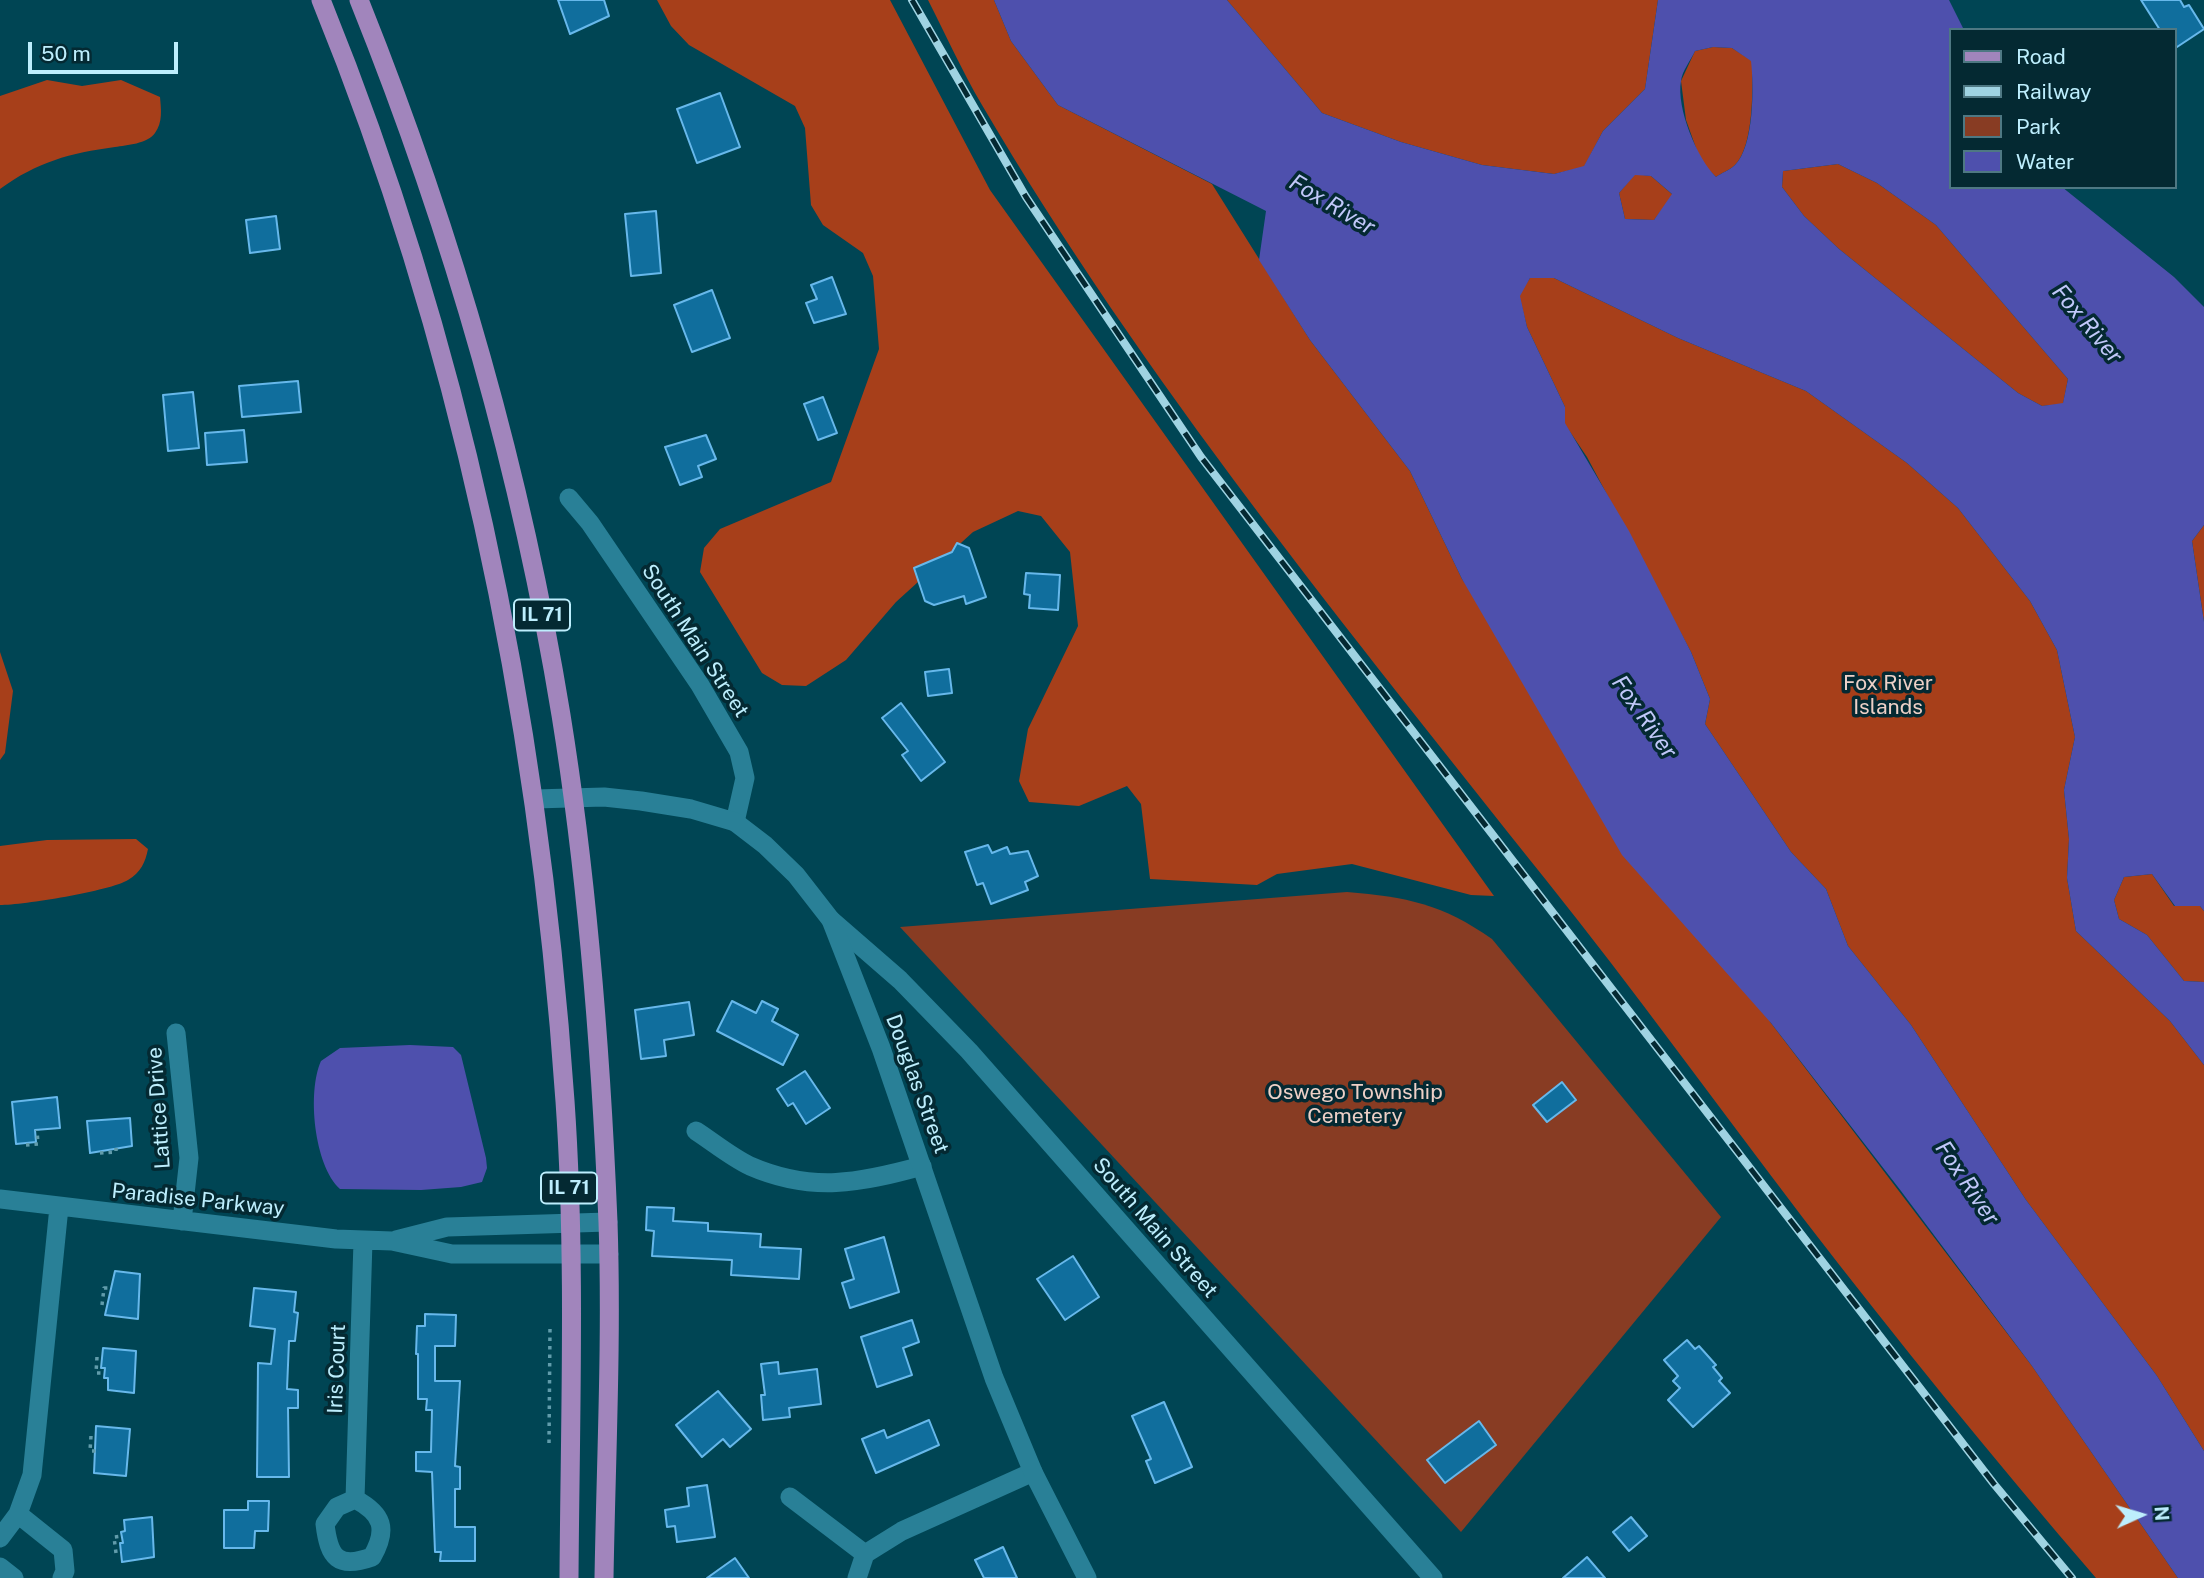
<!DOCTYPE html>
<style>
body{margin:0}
#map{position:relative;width:2204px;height:1578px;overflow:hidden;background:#004554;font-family:"Public Sans",sans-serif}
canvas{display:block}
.legend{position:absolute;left:1949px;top:28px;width:228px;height:161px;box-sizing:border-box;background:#042932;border:2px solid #4e7883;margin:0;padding:9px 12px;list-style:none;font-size:21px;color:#bdeefd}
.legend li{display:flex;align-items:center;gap:14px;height:35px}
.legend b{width:35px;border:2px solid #4e7883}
.north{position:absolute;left:2106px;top:1480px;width:70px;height:70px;-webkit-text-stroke:5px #042932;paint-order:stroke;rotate:86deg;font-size:19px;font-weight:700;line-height:28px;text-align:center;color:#bdeefd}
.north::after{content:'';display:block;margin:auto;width:24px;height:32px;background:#bdeefd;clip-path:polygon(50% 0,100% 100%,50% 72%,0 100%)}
.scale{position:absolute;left:28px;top:42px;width:150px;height:32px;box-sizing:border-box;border:4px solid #bdeefd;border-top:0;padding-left:9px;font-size:21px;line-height:24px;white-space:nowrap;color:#bdeefd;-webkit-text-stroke:5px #042932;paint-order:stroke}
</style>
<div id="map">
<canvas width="2204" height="1578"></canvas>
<ul class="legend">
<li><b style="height:9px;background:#a185bc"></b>Road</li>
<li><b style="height:9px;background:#9fd3e2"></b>Railway</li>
<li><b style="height:19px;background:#883c23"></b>Park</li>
<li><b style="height:19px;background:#4e50ad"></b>Water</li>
</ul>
<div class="north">N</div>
<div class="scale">50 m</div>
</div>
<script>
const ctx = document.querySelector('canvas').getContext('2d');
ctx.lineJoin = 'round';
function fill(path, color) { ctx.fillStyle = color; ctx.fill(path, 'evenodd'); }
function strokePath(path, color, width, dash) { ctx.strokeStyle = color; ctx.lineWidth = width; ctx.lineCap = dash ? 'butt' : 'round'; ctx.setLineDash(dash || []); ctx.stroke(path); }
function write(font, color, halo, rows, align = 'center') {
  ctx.font = font + ' "Public Sans",sans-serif'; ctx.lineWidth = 7; ctx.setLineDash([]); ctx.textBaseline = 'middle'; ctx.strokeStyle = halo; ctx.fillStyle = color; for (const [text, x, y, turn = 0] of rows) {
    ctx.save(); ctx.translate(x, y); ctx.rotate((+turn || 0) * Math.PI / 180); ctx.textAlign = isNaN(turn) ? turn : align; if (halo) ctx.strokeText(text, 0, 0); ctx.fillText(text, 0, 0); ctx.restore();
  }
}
const green = new Path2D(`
 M1347 892C1407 897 1442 904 1492 939L1721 1217 1461 1532 900 927Z`);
const forest = new Path2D(`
 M657 0H890L990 190 1494 896 1471 895 1352 864 1277 874 1257 885 1150 879 1141 804 1127 786 1079 806 1029 802 1019 781 1028 729 1078 626 1070 552 1041 516 1018 511 973 532 896 602 846 660 806 686 782 685 762 673 700 572 704 548 720 529 831 482 879 349 873 276 863 253 823 225 811 205 805 128 795 106 689 45 671 26Z
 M928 0H994L1011 41 1058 105 1212 184 1310 340 1410 471 1462 579 1771 1023 2032 1366 2178 1578H2096C1995 1461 1897 1340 1803 1218 1717 1105 1634 990 1546 880 1348 630 1144 381 982 105 962 71 946 35 928 0Z
 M1227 0H1658L1645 89 1603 131 1584 167 1554 174 1482 165 1401 142 1322 113Z
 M1713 47 1732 48 1752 61C1753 87 1754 146 1735 165 1730 170 1721 173 1716 177L1701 162 1686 120 1681 81 1695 51Z
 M47 80 82 86 121 80 160 97C161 109 163 122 155 133 147 144 127 145 115 147 70 153 37 162 0 189V96Z
 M1838 164 1877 183 1936 225 2068 379 2063 404 2042 406 2018 393 1839 249 1804 216 1782 187 1783 171Z
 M1635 174 1651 176 1673 195 1654 220 1625 219 1619 193Z
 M1530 278H1554L1678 338 1806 391 1907 463 1958 508 2030 601 2057 650 2075 737 2064 790 2069 839 2067 878 2076 931 2170 1021 2204 1065V1451L2157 1376 2026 1200 1911 1025 1848 946 1826 889 1791 852 1705 724 1710 699 1691 652 1587 457 1564 423 1565 407 1527 327 1519 295Z
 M2204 525V622L2192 541Z
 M0 652 13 691 5 753 0 760Z
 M136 839 148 849C145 863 141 872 128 880 110 891 23 905 0 905V846L47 840Z
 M2152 874 2174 906H2200L2204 911V982L2184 981 2147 935 2119 919 2114 900 2124 877Z`);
const water = new Path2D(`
 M994 0H1227L1322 113 1401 142 1482 165 1554 174 1584 166 1603 131 1645 89 1658 0H1949L1964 30H1950V187H2062L2174 277 2204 307V525L2192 541 2204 622V911L2200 906H2175L2152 874 2124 877 2114 900 2119 919 2147 935 2184 981 2204 982V1065L2170 1021 2076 931 2067 878 2069 839 2064 790 2075 737 2057 650 2030 601 1958 508 1907 463 1806 391 1678 338 1554 278H1530L1520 296 1527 327 1565 407V423L1629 531 1691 652 1710 699 1705 724 1791 852 1826 889 1848 946 1911 1025 2026 1200 2157 1376 2204 1451V1578H2178L2032 1366 1901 1191 1771 1023 1622 855 1462 579 1410 471 1310 340 1259 260 1266 211 1058 105 1011 41ZM1713 47 1732 48 1751 61C1754 87 1754 146 1735 165 1730 170 1721 173 1716 177 1697 158 1676 108 1681 81 1682 71 1691 60 1695 51ZM1838 164 1877 183 1936 225 2068 379 2063 403 2042 406 2018 393 1839 249 1804 216 1782 187 1783 171ZM1635 175 1651 176 1672 194 1654 220 1625 219 1619 193Z
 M410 1045 453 1047 461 1055 486 1158 487 1168 482 1182 461 1187 421 1190 340 1189C314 1165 307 1092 321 1061L340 1048Z`);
const building = new Path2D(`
 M558 0H604L609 16 570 34Z
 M2141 0H2180L2184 7 2189 5 2204 29 2174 49V30H2160Z
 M720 93 740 147 697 163 677 109Z
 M656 211 661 273 631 276 625 214Z
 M276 216 280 249 250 253 246 220Z
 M832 277 846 314 814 323 806 303 817 299 811 285Z
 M712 290 730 338 692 352 674 305Z
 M298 381 301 412 242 417 239 386Z
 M193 392 199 448 168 451 163 395Z
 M823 397 837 433 818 440 804 404Z
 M244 430 247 462 207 465 205 433Z
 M706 435 716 459 698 466 702 477 680 485 665 447Z
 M957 543 969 548 986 597 966 604 964 596 934 605 925 601 914 568 952 552Z
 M1026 573 1060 575 1058 610 1029 608 1030 595 1024 594Z
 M949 669 952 693 928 696 925 672Z
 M901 703 945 762 921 781 902 755 908 751 882 718Z
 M988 845 992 853 1007 847 1010 854 1028 851 1038 876 1025 882 1028 890 991 904 983 883 977 885 965 852Z
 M732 1001 756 1013 762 1001 778 1009 772 1021 798 1035 783 1065 717 1031Z
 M689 1002 694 1035 664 1040 666 1056 641 1059 635 1010Z
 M805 1071 830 1108 806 1124 793 1103 788 1106 777 1089Z
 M1562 1082 1576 1100 1547 1122 1533 1105Z
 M57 1097 60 1128 35 1130 36 1142 16 1144 12 1102Z
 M130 1118 132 1146 90 1153 87 1121Z
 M647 1207 674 1208 673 1221 708 1223V1231L761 1234 760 1247 801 1249 799 1279 731 1275 732 1260 652 1256 654 1231 646 1230Z
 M884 1237 899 1292 850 1308 842 1283 854 1279 845 1249Z
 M1073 1256 1099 1297 1065 1320 1037 1279Z
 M115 1271 140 1274 138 1319 105 1315Z
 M254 1288 296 1292 294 1312 298 1313 295 1341H289L287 1389 298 1390V1408H288L289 1477H257L258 1363 271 1364 275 1329 250 1326Z
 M425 1314 456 1315 455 1346H435V1381H460L455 1466 460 1467V1489H455V1527H475V1561H440L441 1552H435L432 1472 416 1471V1452H431L432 1410H426L427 1399H418V1354H416L417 1326H425Z
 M912 1320 919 1342 903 1348 912 1375 877 1387 861 1337Z
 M1687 1340 1695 1349 1699 1346 1716 1365 1713 1367 1722 1378 1719 1381 1730 1393 1693 1427 1668 1400 1680 1388 1673 1381 1678 1376 1664 1360Z
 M103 1348 136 1351 134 1393 108 1390V1378H104L105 1368H101Z
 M778 1362 779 1374 817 1369 821 1404 789 1408 790 1417 763 1420 761 1395H765L761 1364Z
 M718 1391 751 1429 730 1447 723 1439 702 1457 676 1425Z
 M1164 1402 1192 1467 1155 1483 1146 1461 1151 1459 1132 1416Z
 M929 1420 939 1445 876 1473 862 1439 884 1430 887 1438Z
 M1479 1421 1496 1445 1445 1483 1427 1460Z
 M96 1426 130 1429 126 1476 94 1473Z
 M707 1485 715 1537 677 1542 675 1526 667 1527 665 1510 689 1506 687 1488Z
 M248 1501H269L268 1531H255L254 1548H224V1510H248Z
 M152 1517 154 1557 122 1562 120 1543H123L121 1532 125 1531 124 1520Z
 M1631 1517 1647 1536 1629 1551 1613 1532Z
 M1003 1547 1017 1578H984L975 1560Z
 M1587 1557 1605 1578H1563Z
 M735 1558 749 1578H707Z`);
const path = new Path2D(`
 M26 1145 38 1144 37 1130
 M100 1153 116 1152V1148
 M102 1305 104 1288H109
 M97 1357 96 1373H104
 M91 1436 90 1451H96
 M549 1443 550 1328
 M116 1553 114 1537 122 1536`);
const minor = new Path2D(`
 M569 498 590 523 700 685 739 752 745 778 735 822
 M831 920 900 980 969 1051 1433 1578
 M176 1033 189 1158 182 1221
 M696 1131C713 1142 731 1157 750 1166 812 1193 860 1183 922 1166
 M0 1199 336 1239 392 1241 452 1254H609
 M396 1240 447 1227 608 1222
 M790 1497 865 1554
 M355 1499 363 1241
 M355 1499C383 1514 388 1529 372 1557 338 1569 329 1558 325 1524L337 1507Z
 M18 1514 63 1550 65 1571 62 1578
 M0 1538 18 1514 32 1475 59 1207
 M0 1567 14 1578
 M857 1578 865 1554 902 1531 1033 1472`);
const tertiary = new Path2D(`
 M535 799 604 797 641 801 691 809 735 822 765 845 796 875 831 920 881 1048 994 1378 1033 1472 1087 1578`);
const primary = new Path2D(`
 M321 0C464 351 539 723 565 1101 576 1259 570 1419 569 1578
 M359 0C451 229 521 471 561 715 588 882 601 1053 608 1222 612 1341 606 1459 604 1578`);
const rail = new Path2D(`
 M912 0 1026 197 1201 457 1994 1484 2072 1578`);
const shields = [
 [542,615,56],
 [569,1188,56]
];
const shieldNames = [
 ["IL 71",542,615],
 ["IL 71",569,1188]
];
const streetNames = [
 ["South Main Street",695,641,57],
 ["Douglas Street",917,1084,70],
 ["Lattice Drive",159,1108,-94],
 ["Paradise Parkway",198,1200,6],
 ["South Main Street",1155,1228,49],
 ["Iris Court",337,1369,-88]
];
const parkNames = [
 ["Fox River",1888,684],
 ["Islands",1888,708],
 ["Oswego Township",1355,1093],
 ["Cemetery",1355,1117]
];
const waterNames = [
 ["Fox River",1332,205,31],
 ["Fox River",2087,324,50],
 ["Fox River",1644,717,55],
 ["Fox River",1967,1183,56]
];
fill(green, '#883c23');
fill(forest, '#a73f1a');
fill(water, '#4e50ad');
fill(building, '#106e9d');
strokePath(building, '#67b8eb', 2);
strokePath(path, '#619cab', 3.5, [3.5, 5]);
strokePath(minor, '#298097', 19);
strokePath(tertiary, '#298097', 19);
strokePath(primary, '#a185bc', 19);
strokePath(rail, '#9fd3e2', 8);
strokePath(rail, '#042932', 5, [16]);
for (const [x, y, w] of shields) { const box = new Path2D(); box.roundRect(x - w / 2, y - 15.5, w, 31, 5); ctx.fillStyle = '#042932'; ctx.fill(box); strokePath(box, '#bdeefd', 2); }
write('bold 19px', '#bdeefd', null, shieldNames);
write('21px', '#bdeefd', '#042932', streetNames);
write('21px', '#edd0c7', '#042932', parkNames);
write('italic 23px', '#c1c8fa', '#042932', waterNames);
</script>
